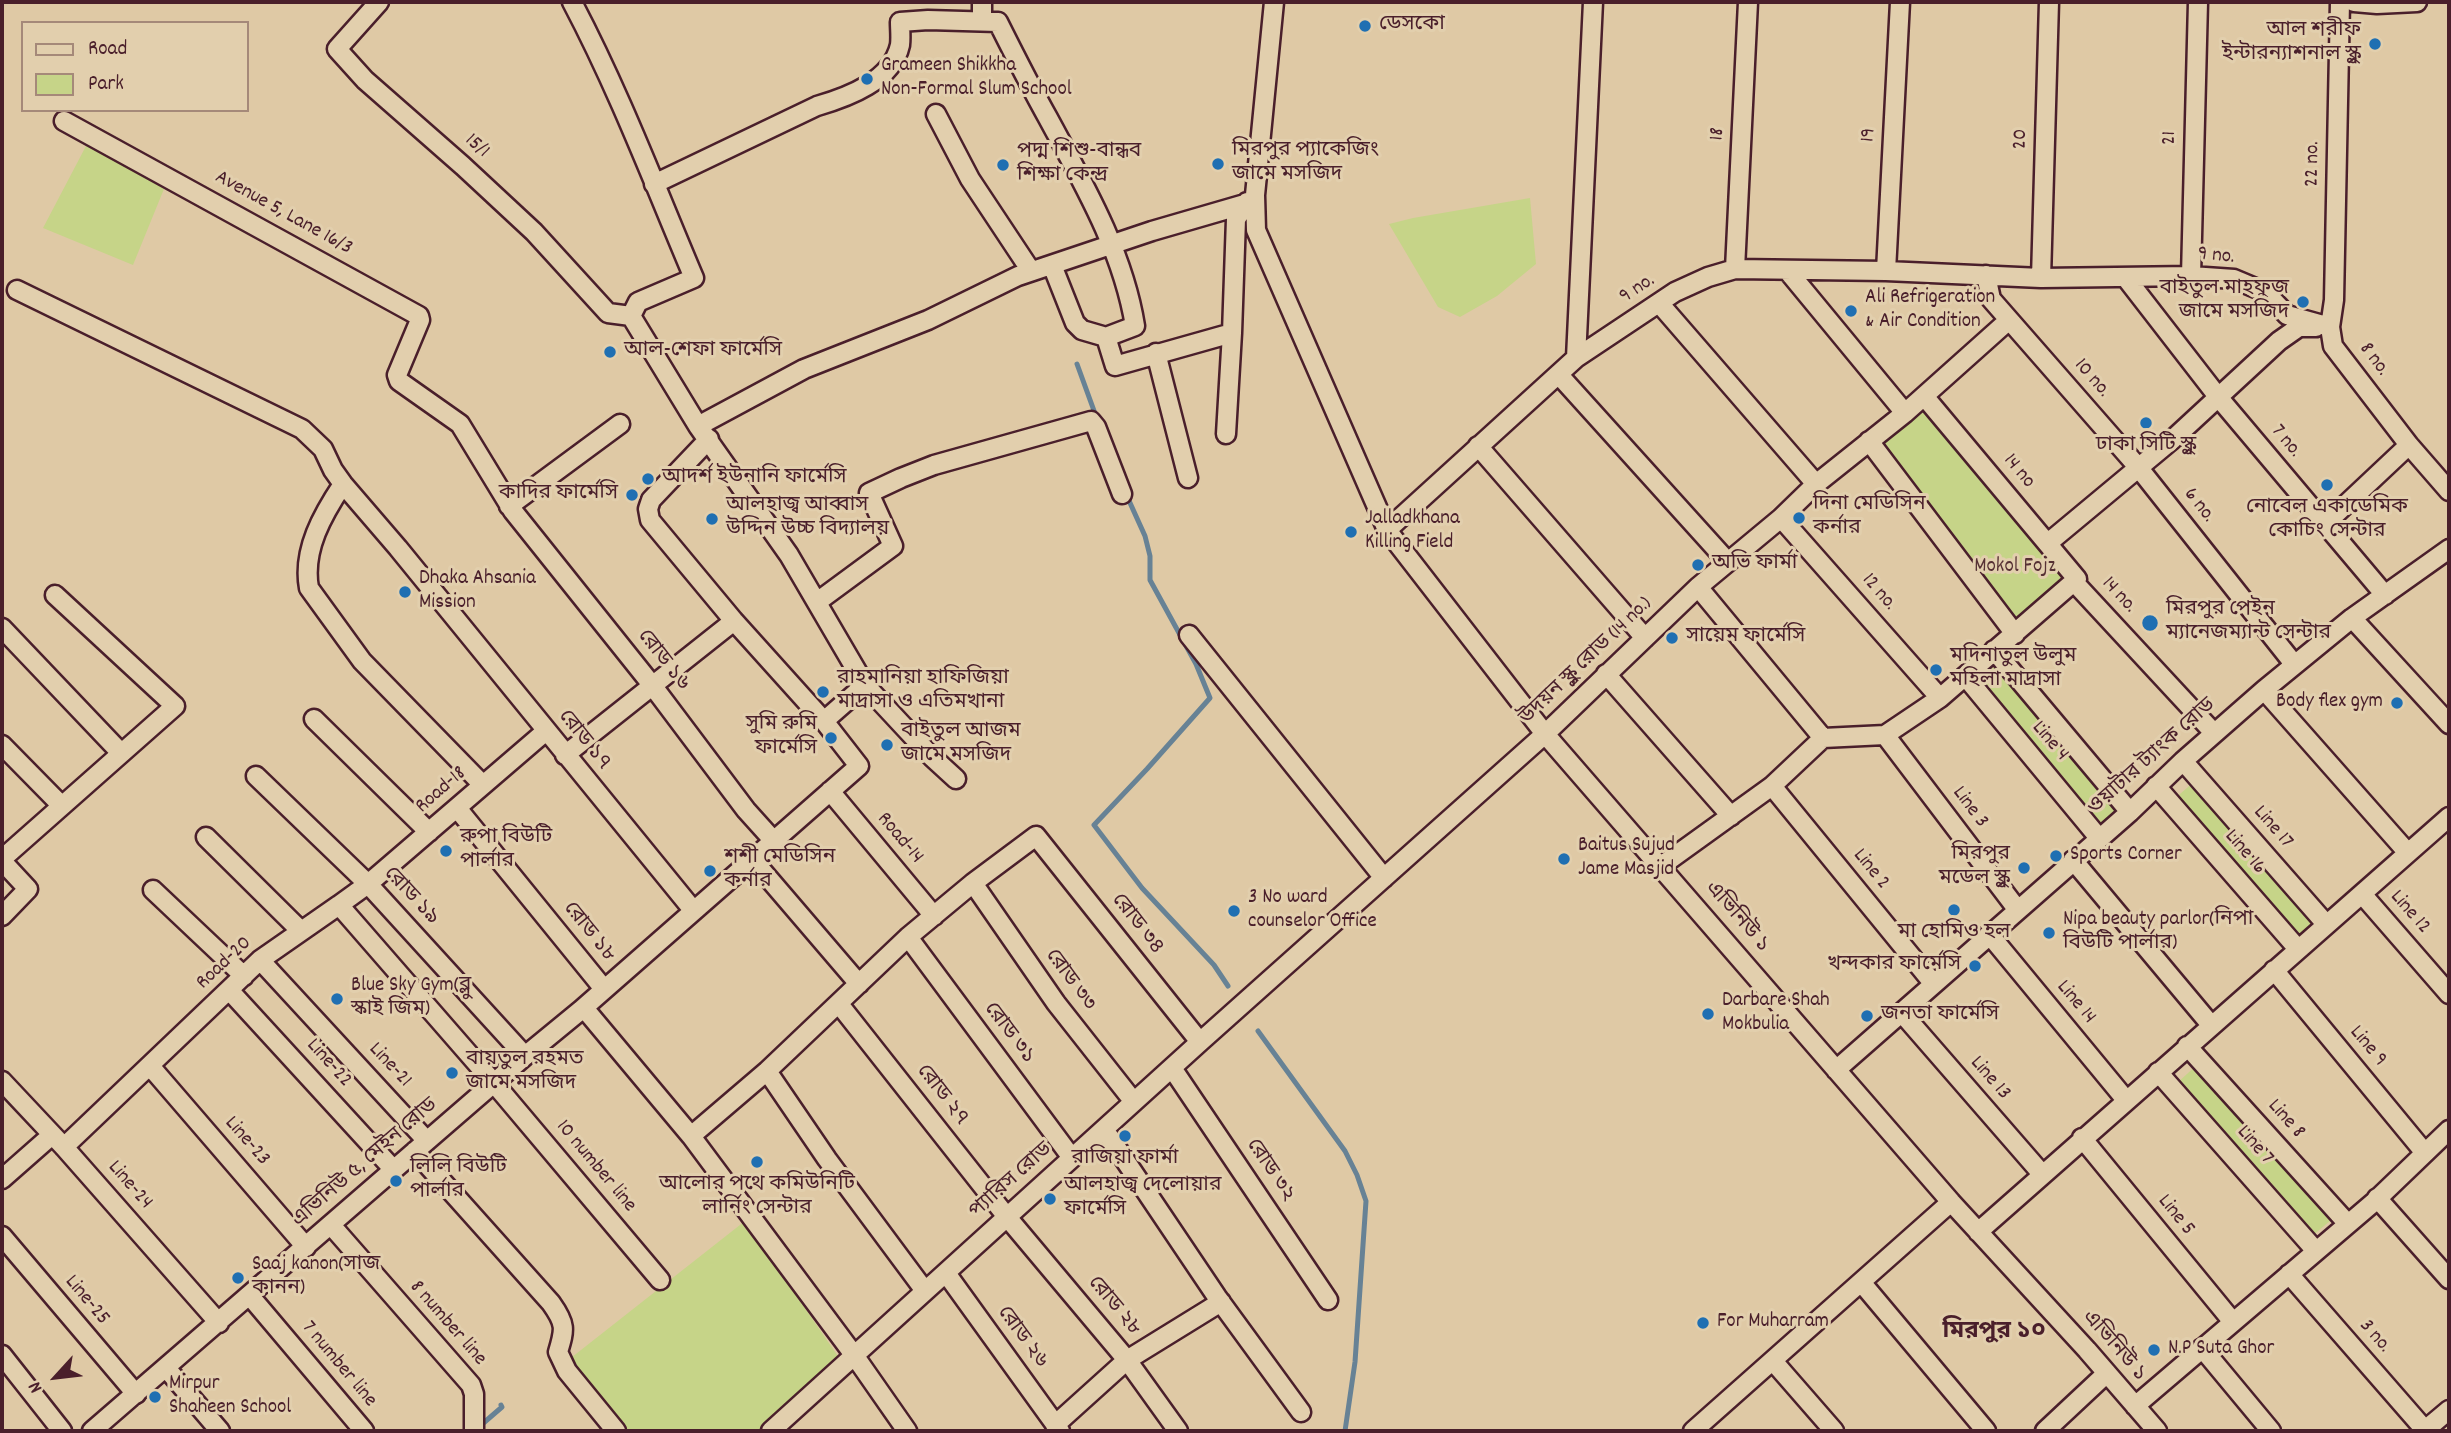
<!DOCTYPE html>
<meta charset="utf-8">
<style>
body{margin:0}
#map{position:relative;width:2451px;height:1433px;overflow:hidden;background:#dfc9a5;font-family:Dekko,sans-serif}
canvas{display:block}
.frame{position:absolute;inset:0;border:4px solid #4a1f2b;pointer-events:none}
.legend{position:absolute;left:21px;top:21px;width:228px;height:91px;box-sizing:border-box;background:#e2cfad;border:2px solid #a58979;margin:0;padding:9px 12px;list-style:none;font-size:21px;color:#4a1f2b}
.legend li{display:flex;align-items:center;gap:14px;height:35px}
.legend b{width:35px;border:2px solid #a58979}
.north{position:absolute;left:21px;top:1342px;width:70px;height:70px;-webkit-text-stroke:5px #e2cfad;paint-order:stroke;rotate:243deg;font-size:19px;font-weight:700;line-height:28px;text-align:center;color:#4a1f2b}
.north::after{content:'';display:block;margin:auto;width:24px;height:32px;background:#4a1f2b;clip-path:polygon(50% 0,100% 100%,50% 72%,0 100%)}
</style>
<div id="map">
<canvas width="2451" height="1433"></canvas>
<div class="frame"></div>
<ul class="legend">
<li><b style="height:9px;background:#e2cfad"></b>Road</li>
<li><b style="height:19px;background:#c6d488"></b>Park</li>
</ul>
<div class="north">N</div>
</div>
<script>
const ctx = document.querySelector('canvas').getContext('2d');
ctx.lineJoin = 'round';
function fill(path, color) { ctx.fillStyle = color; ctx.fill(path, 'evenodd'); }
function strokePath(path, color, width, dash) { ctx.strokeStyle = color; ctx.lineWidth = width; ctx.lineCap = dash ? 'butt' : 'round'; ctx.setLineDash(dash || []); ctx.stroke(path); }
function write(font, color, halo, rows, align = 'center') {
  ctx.font = font + ' Dekko,"Noto Sans Bengali",sans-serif'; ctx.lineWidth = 6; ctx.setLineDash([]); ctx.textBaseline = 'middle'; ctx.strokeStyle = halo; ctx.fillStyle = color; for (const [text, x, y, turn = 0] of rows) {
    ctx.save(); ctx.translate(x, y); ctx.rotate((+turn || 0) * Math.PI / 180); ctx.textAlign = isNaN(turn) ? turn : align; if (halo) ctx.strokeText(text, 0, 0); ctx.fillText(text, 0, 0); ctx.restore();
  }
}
const green = new Path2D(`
 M86 146 166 184 133 265 43 228Z
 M1530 198 1536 264 1497 296 1460 317 1438 307 1389 224 1413 218Z
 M1914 394 2069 577 2016 628 1869 434Z
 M1999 663 2120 808 2096 829 1974 684Z
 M2195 781 2319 920 2298 940 2173 800Z
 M2199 1063 2336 1216 2312 1236 2176 1084Z
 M745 1221 842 1362 763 1431H625L567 1361Z`);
const stream = new Path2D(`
 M1077 364 1097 419
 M1126 494 1145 536 1150 556V580L1196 664 1210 698 1147 769 1094 825 1142 888 1214 965 1228 986
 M1258 1031 1345 1151 1357 1175 1366 1201 1355 1362 1345 1431
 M480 1426 502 1407 501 1405`);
const minor = new Path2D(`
 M379 2 337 49 365 80 463 166 534 232 608 313 631 316
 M572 2C619 91 655 186 694 278L638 302 631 316 698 426 789 555 865 685 824 721
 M982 2V21
 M1274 2 1255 195 1256 230 1387 530 1545 734 1951 1202 2087 1350 2157 1431
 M2340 2 2334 300 2330 327 2333 346 2409 445 2449 491
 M2354 2 2377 4 2417 2
 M936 114 970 179 1031 271
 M64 121 419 316 420 320 397 375 399 381 460 424 513 511 652 685 746 810 773 840
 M654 184 817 106C848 97 892 81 900 45 901 38 900 29 900 22L928 20 998 22C1014 54 1030 86 1048 118 1083 183 1123 251 1135 326L1106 337 1115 366 1232 333
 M1052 265 1075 323 1082 330 1106 337
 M1735 269 1748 2
 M1787 270 1905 413
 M1886 271 1900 2
 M1986 275 1991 299 2138 467 2294 664
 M2191 276 2198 2
 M2041 278 2049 2
 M2126 278 2219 398 2385 595
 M17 290 302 429 323 449 333 470 343 484 398 548 693 910
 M1659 303 1816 484
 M1156 353 1188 478
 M1576 358 1593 2
 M1559 375 1727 561
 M698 426 804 369 928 320 1018 276 1152 231 1245 204
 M1226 434 1232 333 1236 219 1247 202
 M1869 441 2015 634
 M1478 446 1645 638
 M343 484C323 514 302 550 309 588L362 661 483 785
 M509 506 620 424
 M1781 518 1940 698
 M2324 525 2409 445
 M1387 530 1576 358 1675 292 1708 277 1735 269 1886 271 2041 278 2191 276 2234 279 2265 292 2287 315 2330 327
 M2048 543 2173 439 2279 341 2299 327H2316
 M2074 582 2214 733
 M1698 587 1823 738
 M817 602 893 546 869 493 901 478 934 465 1091 421 1096 427 1122 494
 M2352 618 2449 724
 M2 628 121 753
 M1189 635 1384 878
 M1994 650 2130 812
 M1606 674 1731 816
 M1965 676 2099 838
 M865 685 932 757 956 779
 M2264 690 2408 853
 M314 719 429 832
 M546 731 368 884 339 905 494 1083 660 1280
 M1885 735 2017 909
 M2 745 61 805
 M565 755 734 621
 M2183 761 2326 924
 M256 776 368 884 525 1056
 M1772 786 1933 983
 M2156 786 2298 949
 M830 791 934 916
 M457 808 604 989
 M206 837 301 931
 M2 859 175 706 55 595
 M752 859 859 984
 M2073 860 2211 1025
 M2 861 28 889 2 916
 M1661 866 1772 786 1823 738 1885 735 1940 698 2077 579 1924 396
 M973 883 1056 1003 1134 1102
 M153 890 244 976
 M2362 894 2449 994
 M1989 934 2126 1100
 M908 937 1072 1158
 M260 960 427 1141
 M2274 970 2425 1153
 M229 990 394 1170
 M839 1004 1007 1217 1127 1360 1178 1431
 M584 1008 691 1136 854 1355 907 1431
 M1902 1013 2042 1174
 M2187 1046 2348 1224
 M150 1066 306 1247
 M1172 1068 1328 1300
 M1836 1070 2130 812 2183 761 2264 690 2352 618 2449 549
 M767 1071 827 1159 925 1291
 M2158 1072 2316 1251
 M2 1081 64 1147 219 1323
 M1104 1129 1217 1297 1301 1412
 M691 1136 767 1071 908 937 973 883 1036 836 1200 1042
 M2082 1138 2233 1322
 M64 1147 260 960 339 905
 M415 1151 551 1303C566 1324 565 1329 558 1352L567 1371 616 1431
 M2 1179 52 1135
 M2377 1198 2449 1279
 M331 1225 471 1385 474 1394V1431
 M1978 1232 2449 817
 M2 1236 136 1394
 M946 1273 1060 1431
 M2289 1274 2425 1430
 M1861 1282 1986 1431
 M250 1296 364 1431
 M2202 1348 2271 1431
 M2 1355 62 1431
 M1773 1361 1834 1431
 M167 1369 220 1431
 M2135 1406 2374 1202 2449 1130
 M1055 1425 1127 1360 1221 1302
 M92 1431 525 1056 581 1010 859 766 824 721 734 621 650 520 648 509 651 500 709 439
 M771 1431 1200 1042 1545 734 1698 587 1781 518 1816 484 1905 413 2009 320
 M1693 1431 1951 1202
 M2045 1431 2107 1373
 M2424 1431 2449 1410`);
const markers = [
 [1365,26,7,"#1f6fb2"],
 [2375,44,7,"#1f6fb2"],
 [867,79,7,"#1f6fb2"],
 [1218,164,7,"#1f6fb2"],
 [1003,165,7,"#1f6fb2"],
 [2303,302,7,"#1f6fb2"],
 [1851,311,7,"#1f6fb2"],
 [610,352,7,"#1f6fb2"],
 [2146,423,7,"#1f6fb2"],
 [648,479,7,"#1f6fb2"],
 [2327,485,7,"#1f6fb2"],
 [632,495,7,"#1f6fb2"],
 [1799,518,7,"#1f6fb2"],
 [712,519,7,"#1f6fb2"],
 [1351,532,7,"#1f6fb2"],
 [1698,565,7,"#1f6fb2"],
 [405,592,7,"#1f6fb2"],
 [2150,623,9,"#1f6fb2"],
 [1672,638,7,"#1f6fb2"],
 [1936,670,7,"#1f6fb2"],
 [823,692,7,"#1f6fb2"],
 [2397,703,7,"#1f6fb2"],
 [831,738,7,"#1f6fb2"],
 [887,745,7,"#1f6fb2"],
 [446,851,7,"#1f6fb2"],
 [2056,856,7,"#1f6fb2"],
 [1564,859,7,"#1f6fb2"],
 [2024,868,7,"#1f6fb2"],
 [710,871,7,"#1f6fb2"],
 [1954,910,7,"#1f6fb2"],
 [1234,911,7,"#1f6fb2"],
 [2049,933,7,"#1f6fb2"],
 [1975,966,7,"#1f6fb2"],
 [337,999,7,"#1f6fb2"],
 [1708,1014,7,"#1f6fb2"],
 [1867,1016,7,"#1f6fb2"],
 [452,1073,7,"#1f6fb2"],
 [1125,1136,7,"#1f6fb2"],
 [757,1162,7,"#1f6fb2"],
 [396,1181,7,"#1f6fb2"],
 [1050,1199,7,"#1f6fb2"],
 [238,1278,7,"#1f6fb2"],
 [1703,1323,7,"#1f6fb2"],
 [2154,1350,7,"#1f6fb2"],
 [155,1397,7,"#1f6fb2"]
];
const poiNames = [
 ["ডেসকো",1379,26],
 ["আল শরীফ",2361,32,"right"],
 ["ইন্টারন্যাশনাল স্কুল",2361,56,"right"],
 ["Grameen Shikkha",881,67],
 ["Non-Formal Slum School",881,91],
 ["মিরপুর প্যাকেজিং",1232,152],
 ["জামে মসজিদ",1232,176],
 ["পদ্ম শিশু-বান্ধব",1017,153],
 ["শিক্ষা কেন্দ্র",1017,177],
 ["বাইতুল মাহফুজ",2289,290,"right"],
 ["জামে মসজিদ",2289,314,"right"],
 ["Ali Refrigeration",1865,299],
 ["& Air Condition",1865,323],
 ["আল-শেফা ফার্মেসি",624,352],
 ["ঢাকা সিটি স্কুল",2146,447,"center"],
 ["আদর্শ ইউনানি ফার্মেসি",662,479],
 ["কাদির ফার্মেসি",618,495,"right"],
 ["দিনা মেডিসিন",1813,506],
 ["কর্নার",1813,530],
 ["আলহাজ্ব আব্বাস",726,507],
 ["উদ্দিন উচ্চ বিদ্যালয়",726,531],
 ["নোবেল একাডেমিক",2327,509,"center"],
 ["কোচিং সেন্টার",2327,533,"center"],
 ["Jalladkhana",1365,520],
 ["Killing Field",1365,544],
 ["অভি ফার্মা",1712,565],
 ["Dhaka Ahsania",419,580],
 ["Mission",419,604],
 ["মিরপুর পেইন",2166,611],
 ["ম্যানেজম্যান্ট সেন্টার",2166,635],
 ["সায়েম ফার্মেসি",1686,638],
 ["মদিনাতুল উলুম",1950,658],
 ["মহিলা মাদ্রাসা",1950,682],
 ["রাহমানিয়া হাফিজিয়া",837,680],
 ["মাদ্রাসা ও এতিমখানা",837,704],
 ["Body flex gym",2383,703,"right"],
 ["সুমি রুমি",817,726,"right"],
 ["ফার্মেসি",817,750,"right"],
 ["বাইতুল আজম",901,733],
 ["জামে মসজিদ",901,757],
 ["রুপা বিউটি",460,839],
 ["পার্লার",460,863],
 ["Baitus Sujud",1578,847],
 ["Jame Masjid",1578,871],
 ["মিরপুর",2010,856,"right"],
 ["মডেল স্কুল",2010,880,"right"],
 ["Sports Corner",2070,856],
 ["শশী মেডিসিন",724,859],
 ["কর্নার",724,883],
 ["3 No ward",1248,899],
 ["counselor Office",1248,923],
 ["Nipa beauty parlor(নিপা",2063,921],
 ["বিউটি পার্লার)",2063,945],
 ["মা হোমিও হল",1954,934,"center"],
 ["খন্দকার ফার্মেসি",1961,966,"right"],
 ["Blue Sky Gym(ব্লু",351,987],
 ["স্কাই জিম)",351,1011],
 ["Darbare Shah",1722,1002],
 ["Mokbulia",1722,1026],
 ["জনতা ফার্মেসি",1881,1016],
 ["বায়তুল রহমত",466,1061],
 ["জামে মসজিদ",466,1085],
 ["রাজিয়া ফার্মা",1125,1160,"center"],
 ["লিলি বিউটি",410,1169],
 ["পার্লার",410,1193],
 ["আলোর পথে কমিউনিটি",757,1186,"center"],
 ["লার্নিং সেন্টার",757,1210,"center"],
 ["আলহাজ্ব দেলোয়ার",1064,1187],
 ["ফার্মেসি",1064,1211],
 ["Saaj kanon(সাজ",252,1266],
 ["কানন)",252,1290],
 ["For Muharram",1717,1323],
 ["N.P Suta Ghor",2168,1350],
 ["Mirpur",169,1385],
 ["Shaheen School",169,1409]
];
const streetNames = [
 ["18",1719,134,-87],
 ["19",1870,135,-87],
 ["21",2171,138,-89],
 ["20",2022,139,-88],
 ["15/1",476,147,42],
 ["22 no.",2314,164,-89],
 ["Avenue 5, Lane 16/3",283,214,29],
 ["9 no.",2216,257,6],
 ["9 no.",1638,290,-33],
 ["8 no.",2373,360,53],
 ["10 no.",2091,379,49],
 ["7 no.",2285,442,50],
 ["14 no",2018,472,50],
 ["6 no.",2198,506,52],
 ["12 no.",1878,593,49],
 ["14 no.",2118,596,47],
 ["রোড ১৬",662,661,52],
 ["উদয়ন স্কুল রোড (14 no.)",1587,662,-44],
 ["রোড ১৭",583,741,51],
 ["Line 4",2049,742,50],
 ["ওয়াটার ট্যাংক রোড",2153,758,-42],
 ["Road-18",442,791,-41],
 ["Line 3",1969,808,53],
 ["Line 17",2272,828,49],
 ["Road-14",899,839,50],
 ["Line 16",2244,853,49],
 ["Line 2",1870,870,51],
 ["রোড ১৯",410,897,47],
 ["Line 12",2409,913,49],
 ["এভিনিউ ১",1736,918,49],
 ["রোড ৩৪",1136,925,52],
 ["রোড ১৮",588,933,51],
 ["Road-20",225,964,-43],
 ["রোড ৩৩",1069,981,54],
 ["Line 14",2075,1003,50],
 ["রোড ৩১",1008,1034,53],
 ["Line 9",2367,1047,50],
 ["Line-22",328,1064,48],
 ["Line-21",389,1066,47],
 ["Line 13",1989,1079,49],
 ["রোড ২৭",941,1096,52],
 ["Line 8",2285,1120,48],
 ["Line-23",246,1142,49],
 ["Line 7",2254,1146,49],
 ["এভিনিউ ৫, মেইন রোড",366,1164,-41],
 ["10 number line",595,1167,50],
 ["রোড ৩২",1269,1171,56],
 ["প্যারিস রোড",1012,1182,-42],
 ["Line-24",129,1186,49],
 ["Line 5",2175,1216,51],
 ["Line-25",86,1301,50],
 ["রোড ২৮",1113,1307,50],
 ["8 number line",447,1324,49],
 ["3 no.",2374,1337,49],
 ["রোড ২৬",1021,1338,54],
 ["এভিনিউ ১",2113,1347,49],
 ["7 number line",338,1365,50]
];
const parkNames = [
 ["Mokol Fojz",2015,568]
];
const quarterNames = [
 ["মিরপুর ১০",1994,1334]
];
fill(green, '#c6d488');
strokePath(stream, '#678295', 5);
strokePath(minor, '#4a1f2b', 23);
strokePath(minor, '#e2cfad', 18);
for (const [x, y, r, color] of markers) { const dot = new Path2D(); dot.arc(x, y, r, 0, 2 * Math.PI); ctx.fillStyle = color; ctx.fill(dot); strokePath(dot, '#e2cfad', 2.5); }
write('21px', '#4a1f2b', '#e2cfad', poiNames, 'left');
write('21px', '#4a1f2b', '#e2cfad', streetNames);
write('21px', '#563134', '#e2cfad', parkNames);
write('bold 24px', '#4a1f2b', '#e2cfad', quarterNames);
</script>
